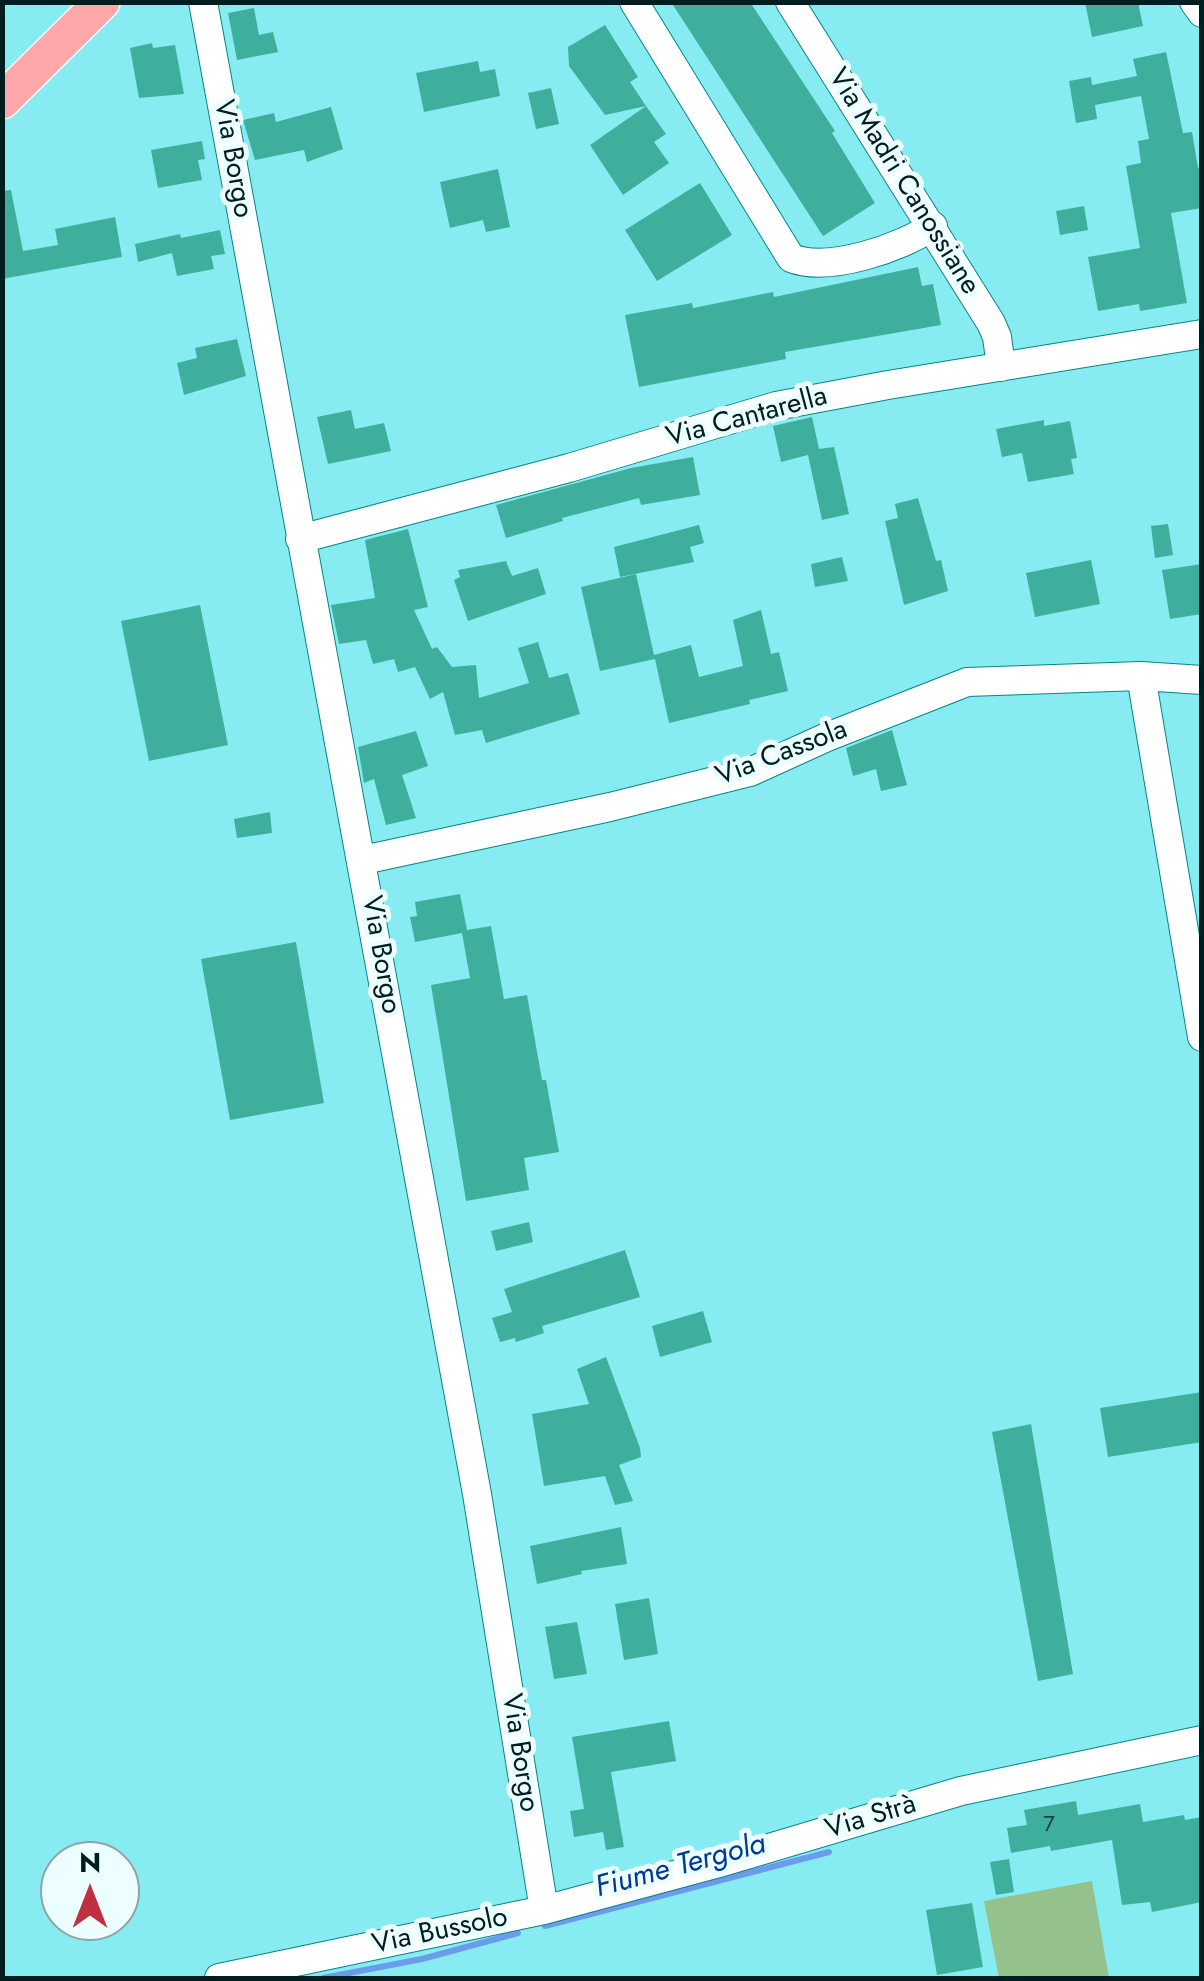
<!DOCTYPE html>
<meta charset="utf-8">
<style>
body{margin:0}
#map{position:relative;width:1204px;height:1981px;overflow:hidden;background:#87ecf2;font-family:Jost,sans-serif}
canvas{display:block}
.frame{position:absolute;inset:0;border:5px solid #001d1f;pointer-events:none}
.north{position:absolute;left:40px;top:1841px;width:100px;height:100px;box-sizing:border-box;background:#ecfeff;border:2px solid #8ea4a5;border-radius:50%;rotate:0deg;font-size:28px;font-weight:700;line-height:40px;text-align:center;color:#001d1f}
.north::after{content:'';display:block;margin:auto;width:35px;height:45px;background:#c1303f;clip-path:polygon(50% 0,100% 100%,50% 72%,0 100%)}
</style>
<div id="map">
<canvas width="1204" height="1981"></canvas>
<div class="frame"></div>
<div class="north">N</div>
</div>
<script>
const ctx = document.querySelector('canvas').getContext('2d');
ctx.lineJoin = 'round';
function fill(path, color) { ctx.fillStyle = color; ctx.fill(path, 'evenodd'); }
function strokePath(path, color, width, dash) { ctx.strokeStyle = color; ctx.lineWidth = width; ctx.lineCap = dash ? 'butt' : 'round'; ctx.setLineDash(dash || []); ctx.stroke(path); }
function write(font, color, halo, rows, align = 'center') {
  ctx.font = font + ' Jost,sans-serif'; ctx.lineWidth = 10; ctx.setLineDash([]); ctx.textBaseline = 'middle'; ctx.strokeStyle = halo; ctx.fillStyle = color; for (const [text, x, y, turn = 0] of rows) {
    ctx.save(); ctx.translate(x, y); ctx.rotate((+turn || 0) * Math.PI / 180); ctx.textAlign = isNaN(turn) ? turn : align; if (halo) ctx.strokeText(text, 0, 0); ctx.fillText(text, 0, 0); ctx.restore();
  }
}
const green = new Path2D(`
 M1092 1881 1109 1978H999L984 1901Z`);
const stream = new Path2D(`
 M545 1926 829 1852
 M323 1978 422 1959 518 1933`);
const building = new Path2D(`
 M671 2H750L835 131 832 133 875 203 823 236Z
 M1085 2H1138L1143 26 1092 37Z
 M254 8 259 35 273 32 278 52 237 60 228 13Z
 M605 25 638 77 630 82 646 106 605 115 569 66 568 47Z
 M152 43 153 48 175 45 184 94 139 98 130 48Z
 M1166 52 1183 133 1192 132 1198 168 1202 167V208L1171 213 1187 303 1140 311 1139 304 1098 311 1088 257 1140 248 1126 166 1141 163 1138 141 1149 139 1141 96 1095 105 1097 119 1076 123 1069 81 1091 77 1092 85 1137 76 1133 59Z
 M478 61 480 72 495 69 500 96 424 112 416 73Z
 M551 88 559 124 536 129 528 93Z
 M646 106 666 134 654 142 669 163 623 195 590 145Z
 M331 107 343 149 307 162 304 150 255 160 243 120 274 113 276 122Z
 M202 141 205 159 198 160 202 180 158 188 151 150Z
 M498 169 510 227 486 232 483 220 450 228 440 182Z
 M700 183 732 235 657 281 625 230Z
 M11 190 23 251 58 245 55 229 115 217 122 257 2 279V191Z
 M1084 206 1088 230 1060 235 1056 211Z
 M220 230 225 254 211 256 214 269 177 276 172 253 138 262 135 244 180 234 181 238Z
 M918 267 922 286 933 284 941 325 785 352 786 359 639 387 625 315 692 303 693 308 773 292 774 297Z
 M237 339 246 376 184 395 177 363 197 358 195 348Z
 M351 410 355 429 384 423 391 451 328 464 317 417Z
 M812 417 819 449 834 447 849 514 822 520 808 455 781 462 773 426Z
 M1044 420V426L1070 421 1077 458 1071 459 1074 474 1028 482 1022 453 1002 457 996 429Z
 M693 457 700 495 641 505 639 498 562 518 563 521 506 538 496 505 631 468Z
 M918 498 936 561 941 560 948 591 904 605 885 521 898 518 895 504Z
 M1168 524 1173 555 1155 558 1151 526Z
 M699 525 704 543 690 547 694 562 620 577 614 547Z
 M408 529 428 607 414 610 432 649 437 647 452 667 476 665 479 698 529 683 518 648 538 642 549 678 568 673 580 714 486 743 482 730 455 735 443 692 430 699 415 667 398 672 394 659 373 664 366 640 339 644 331 605 375 598 365 540Z
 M842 557 848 581 815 587 811 564Z
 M1091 560 1100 604 1035 617 1026 573Z
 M506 561 512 576 538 568 546 594 468 621 454 580 460 577 458 570Z
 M1202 564V614L1170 619 1162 570Z
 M636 574 654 655 691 645 699 677 743 666 733 620 761 610 771 654 779 652 788 691 749 700 750 704 669 723 655 659 600 671 581 587Z
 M200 605 228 745 149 761 121 621Z
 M892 730 907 785 881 791 876 769 853 776 846 748Z
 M416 731 428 766 402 775 416 818 386 825 374 779 364 783 358 747Z
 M270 812 272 833 237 838 234 819Z
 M460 894 467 930 491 926 504 999 527 995 542 1080H546L559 1152 524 1158 529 1190 466 1201 431 985 470 978 462 933 415 942 410 917 417 916 415 902Z
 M296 942 324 1103 230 1120 201 959Z
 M529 1222 533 1242 496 1251 491 1231Z
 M625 1250 640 1297 542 1326 544 1333 516 1342 515 1338 500 1342 492 1318 512 1312 504 1289Z
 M703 1311 712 1342 660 1357 652 1326Z
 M606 1357 640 1448 641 1457 619 1465 633 1501 615 1505 605 1476 544 1486 532 1414 589 1404 577 1369Z
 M1202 1392V1442L1108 1457 1100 1408Z
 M1031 1424 1073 1674 1038 1681 992 1432Z
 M621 1527 627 1564 581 1571 582 1574 537 1584 530 1546Z
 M649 1598 658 1654 624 1660 615 1604Z
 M577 1622 587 1674 554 1679 545 1627Z
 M669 1721 676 1761 611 1772 624 1847 606 1850 603 1832 574 1837 570 1811 584 1809 572 1737Z
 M1076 1801 1078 1815 1140 1804 1143 1822 1184 1815 1185 1820 1202 1817V1902L1152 1912 1150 1902 1122 1905 1112 1840 1051 1851 1050 1846 1011 1853 1007 1828 1027 1825 1024 1810Z
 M1009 1859 1014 1892 996 1895 990 1862Z
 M972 1903 983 1967 937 1975 926 1910Z`);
const minor = new Path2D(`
 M203 2 477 1494 544 1910
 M634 2 791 258C828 273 901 248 933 226
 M790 2 991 323 997 337 1001 367
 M1194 2 1202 13
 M300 539 569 468 776 406 888 385 1202 334
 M1141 676 1202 1037
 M363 860 610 807 750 772 827 737 967 682 1141 676 1202 680
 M219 1978 544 1910 719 1863 961 1791 1202 1740`);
const major = new Path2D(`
 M2 101 102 2`);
const numberNames = [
 ["7",1049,1826]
];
const streetNames = [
 ["Via Borgo",232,159,80],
 ["Via Madri Canossiane",903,182,58],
 ["Via Cantarella",747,418,-15],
 ["Via Cassola",782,754,-21],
 ["Via Borgo",380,955,80],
 ["Via Borgo",519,1753,81],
 ["Via Strà",871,1818,-17],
 ["Via Bussolo",440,1932,-12]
];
const waterNames = [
 ["Fiume Tergola",681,1867,-15]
];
fill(green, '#95c28c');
strokePath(stream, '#6b9beb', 6);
fill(building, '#3faf9d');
strokePath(minor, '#03858b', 30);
strokePath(major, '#fff', 38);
strokePath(minor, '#fff', 28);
strokePath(major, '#fea8ab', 35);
write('22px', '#10423e', null, numberNames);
write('28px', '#001d1f', '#ecfeff', streetNames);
write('italic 30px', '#003894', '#ecfeff', waterNames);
</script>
